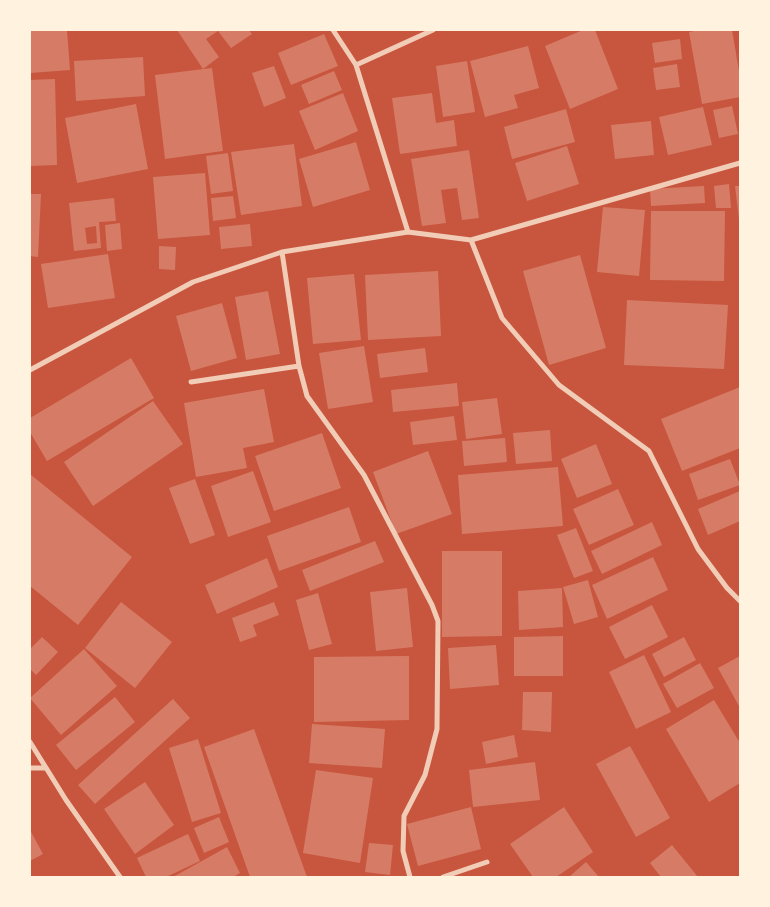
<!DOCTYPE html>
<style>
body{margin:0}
#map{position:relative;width:770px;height:907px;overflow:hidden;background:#c8553d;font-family:"Noto Sans",sans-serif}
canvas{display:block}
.frame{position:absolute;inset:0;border:31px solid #fff3e0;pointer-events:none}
</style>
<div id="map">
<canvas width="770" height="907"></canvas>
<div class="frame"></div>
</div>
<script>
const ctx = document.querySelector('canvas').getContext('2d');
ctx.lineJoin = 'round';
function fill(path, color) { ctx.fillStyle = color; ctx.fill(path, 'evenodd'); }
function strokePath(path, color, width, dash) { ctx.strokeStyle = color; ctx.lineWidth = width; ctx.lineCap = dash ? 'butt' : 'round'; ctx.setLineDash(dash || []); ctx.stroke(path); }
const building = new Path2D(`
 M30 30H67L70 70 30 73Z
 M177 30H249L252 34 231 48 218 31 206 39 219 57 203 69Z
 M583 30H595L618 89 570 109 545 46Z
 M699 30H732L740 77V97L702 104 689 32Z
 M324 34 338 66 291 85 278 53Z
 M680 39 682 59 655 63 652 43Z
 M528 46 539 88 514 95 518 108 485 117 470 61Z
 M143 57 145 96 76 101 74 61Z
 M467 61 475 112 443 117 436 66Z
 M677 64 680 87 656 90 653 68Z
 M274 66 286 98 264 107 252 73Z
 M212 68 223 151 165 159 155 75Z
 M334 71 342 90 309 104 301 85Z
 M55 79 57 165 30 166V80Z
 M343 93 358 131 315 150 299 111Z
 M432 93 436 123 454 120 457 146 400 154 392 98Z
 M136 104 148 169 77 183 65 118Z
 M732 106 738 134 719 138 713 110Z
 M703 107 712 145 668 155 659 117Z
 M566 109 575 142 512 159 504 127Z
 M651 121 654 155 615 159 611 125Z
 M356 142 370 190 313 207 299 159Z
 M294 144 302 206 241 215 231 152Z
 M567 146 579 184 527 201 515 163Z
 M469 150 479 218 462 220 457 188 441 190 446 223 422 226 411 159Z
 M228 153 233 191 211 194 206 156Z
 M205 173 210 235 158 239 153 177Z
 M729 184 731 208H716L714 186Z
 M704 186 705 203 651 206 650 189Z
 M735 186H740V219H739Z
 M30 194H41L38 257 30 256Z
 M233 196 236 218 213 221 211 198Z
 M114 198 116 221 99 222 101 248 74 251 69 203ZM96 226 97 243 87 244 85 228Z
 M603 207 645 210 639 276 597 272Z
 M651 211H725L724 281 650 280Z
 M120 223 122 249 107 251 105 225Z
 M250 224 252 246 221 249 219 227Z
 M159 246 176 247 175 270 159 269Z
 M108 254 115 298 48 308 41 264Z
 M580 255 606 348 549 365 523 271Z
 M438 271 441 336 368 340 365 275Z
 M354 274 361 340 313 344 307 278Z
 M268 291 280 354 246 360 235 297Z
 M627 300 728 305 724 369 624 365Z
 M222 303 237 358 191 371 176 316Z
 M364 346 373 402 328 409 319 353Z
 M425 348 428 372 380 378 377 354Z
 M131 358 154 398 47 461 30 432V418Z
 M457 383 459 406 393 412 391 390Z
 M740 387V448L682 471 661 419Z
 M264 389 274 442 243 448 247 468 196 477 184 403Z
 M497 398 502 434 466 439 462 402Z
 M153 401 183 444 93 506 64 462Z
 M454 416 457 440 413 445 410 422Z
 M550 430 552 461 516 464 513 433Z
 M322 433 341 488 274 511 255 456Z
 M505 438 507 462 464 466 462 441Z
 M596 444 612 484 577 498 561 459Z
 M428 451 452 514 396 534 373 472Z
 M730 459 740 485 698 500 689 474Z
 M558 467 563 526 462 534 458 475Z
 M253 471 271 522 228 537 211 486Z
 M30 474 132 557 78 625 30 586Z
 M195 479 215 535 190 544 169 488Z
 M618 489 634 525 589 545 573 509Z
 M740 491V521L708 535 698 509Z
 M349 507 361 542 279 571 267 536Z
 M652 522 662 545 602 574 591 551Z
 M576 528 593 571 574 578 557 535Z
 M375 541 384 562 310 591 302 570Z
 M442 551H502V636L442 637Z
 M653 557 668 590 607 619 592 585Z
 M267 558 278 587 217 614 205 585Z
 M588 580 598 617 574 624 563 587Z
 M407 588 413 647 376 651 370 592Z
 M562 588 563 627 519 630 518 591Z
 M318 593 332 644 309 650 296 600Z
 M121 602 172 642 135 688 85 648Z
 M274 602 279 615 253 625 257 636 240 642 232 618Z
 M652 605 668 637 625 659 609 627Z
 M563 636V676H514V637Z
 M42 637 58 652 36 675 30 669V649Z
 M684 637 696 660 664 677 652 654Z
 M496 645 499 685 450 689 448 648Z
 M84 649 117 686 61 735 30 698Z
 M644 655 671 712 636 729 609 672Z
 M409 656V720L314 722V657Z
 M740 656V708L718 668Z
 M700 663 714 688 677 708 663 684Z
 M523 692H552L551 732 522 730Z
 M115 697 135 722 76 770 56 745Z
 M173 699 190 718 95 804 78 785Z
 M714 700 740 743V783L709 802 666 729Z
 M312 724 385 729 382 768 309 763Z
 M254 729 307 877H250L204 747Z
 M514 735 518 757 486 764 482 742Z
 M198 739 221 813 192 822 169 748Z
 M630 746 670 818 636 837 596 764Z
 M535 762 540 800 473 807 469 770Z
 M316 770 373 778 360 863 303 853Z
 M145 782 174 825 135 854 104 809Z
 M471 807 481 849 418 866 407 824Z
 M564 807 593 852 556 877H533L510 844Z
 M219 817 229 842 204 853 194 828Z
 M30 830 43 854 30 861Z
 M188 834 200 861 166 877H146L137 858Z
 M369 843 393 845 390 875 365 872Z
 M672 845 698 877H661L650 863Z
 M227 847 240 873 233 877H173Z
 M586 862 599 877H569Z`);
const minor = new Path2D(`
 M333 30 356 65 408 232
 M356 65 433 30
 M471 240 502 318 559 385 649 451 698 549 727 588 740 601
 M282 252 299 366 307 396 364 475 432 605 438 621 437 729 425 775 404 816 403 851 410 877
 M30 370 193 282 282 252 408 232 471 240 740 163
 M191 382 299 366
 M30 742 66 800 120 877
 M30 768H46
 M443 877 487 862`);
fill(building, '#d67c66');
strokePath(minor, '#f1ccb7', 5);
</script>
